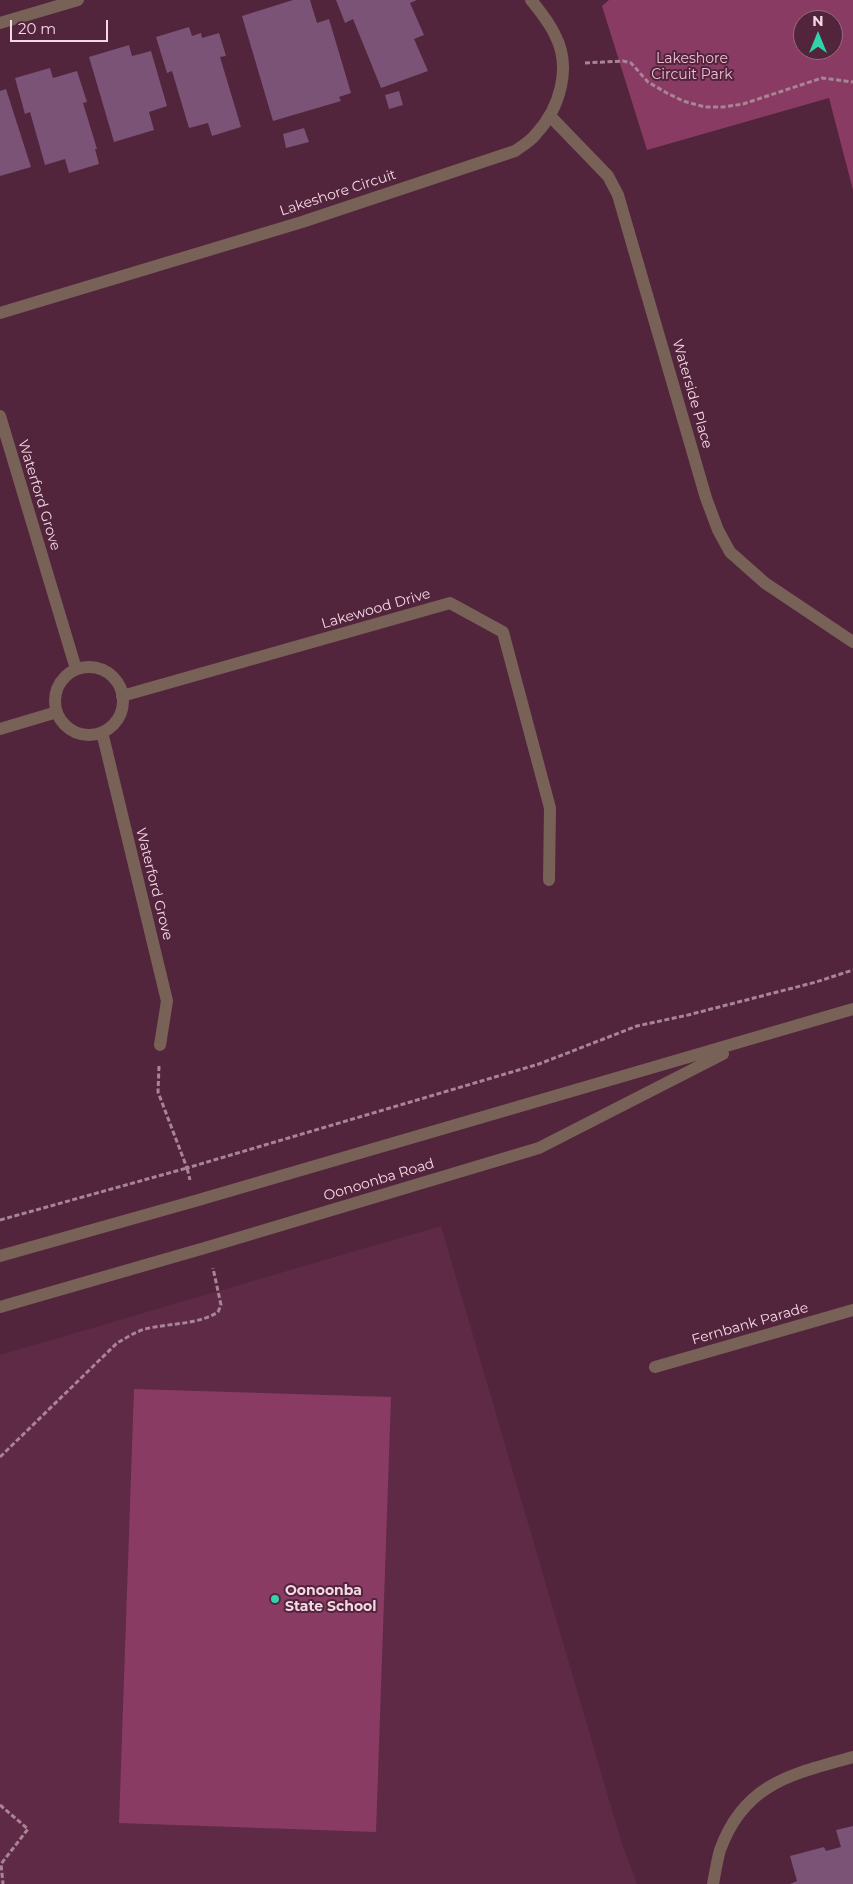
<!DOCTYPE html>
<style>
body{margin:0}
#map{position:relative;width:853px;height:1884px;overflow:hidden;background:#52253c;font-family:Montserrat,sans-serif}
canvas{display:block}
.north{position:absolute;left:793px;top:10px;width:50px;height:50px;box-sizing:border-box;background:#52253c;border:1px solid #936d7f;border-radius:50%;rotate:0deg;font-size:14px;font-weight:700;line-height:20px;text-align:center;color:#f5d8e4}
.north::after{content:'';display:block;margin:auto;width:18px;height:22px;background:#31d4a9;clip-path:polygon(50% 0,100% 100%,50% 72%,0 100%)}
.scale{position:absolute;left:10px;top:20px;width:98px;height:22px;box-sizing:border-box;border:2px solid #f5d8e4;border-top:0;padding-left:6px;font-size:15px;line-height:18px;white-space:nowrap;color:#f5d8e4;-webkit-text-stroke:4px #52253c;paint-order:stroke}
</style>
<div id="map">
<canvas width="853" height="1884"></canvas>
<div class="north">N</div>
<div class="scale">20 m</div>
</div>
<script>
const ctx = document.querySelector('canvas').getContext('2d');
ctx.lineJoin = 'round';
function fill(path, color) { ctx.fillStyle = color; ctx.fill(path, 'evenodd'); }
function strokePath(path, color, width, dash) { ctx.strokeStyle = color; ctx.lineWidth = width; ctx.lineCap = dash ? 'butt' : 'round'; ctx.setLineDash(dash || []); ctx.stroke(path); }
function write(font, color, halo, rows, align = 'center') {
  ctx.font = font + ' Montserrat,sans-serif'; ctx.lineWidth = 4; ctx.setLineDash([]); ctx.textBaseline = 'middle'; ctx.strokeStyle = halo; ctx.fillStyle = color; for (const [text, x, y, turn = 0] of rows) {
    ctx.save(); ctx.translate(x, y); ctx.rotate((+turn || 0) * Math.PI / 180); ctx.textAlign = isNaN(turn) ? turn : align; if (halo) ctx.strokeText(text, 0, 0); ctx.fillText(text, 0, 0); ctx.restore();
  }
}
const built = new Path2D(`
 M441 1226 622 1844 637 1884H0V1355Z`);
const green = new Path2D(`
 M609 0H853V190L829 98 647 150 602 6ZM803 20H833V50H803Z
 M134 1389 391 1397 376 1832 119 1823Z`);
const building = new Path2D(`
 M293 0H310L317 23 329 19 351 93 339 97 341 101 273 121 242 16Z
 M336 0H417L410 3 424 35 414 39 428 71 381 88 353 19 345 23Z
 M189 27 192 36 201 33 202 38 219 33 226 56 220 57 241 127 212 136 208 123 189 128 172 71 167 73 156 37Z
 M129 45 132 56 151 51 167 106 149 112 154 130 114 142 89 57Z
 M50 68 53 78 77 71 87 102 83 103 97 149H95L99 164 69 173 65 159 45 165 30 112 25 114 15 78Z
 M6 89 31 167 0 176V91Z
 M399 91 403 105 389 109 385 95Z
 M304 128 309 142 286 148 283 134Z
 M853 1826V1884H790L797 1881 790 1856 824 1847 826 1851 841 1847 836 1830Z`);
const path = new Path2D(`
 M585 63 623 61 631 63 648 82 667 93 683 101 705 107H723L743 104 822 78 853 82
 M159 1066 158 1092 187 1168 539 1064 637 1026 688 1015 816 982 853 970
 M0 1220 187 1168 190 1180
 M0 1457 117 1343C126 1338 135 1332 145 1329 169 1323 197 1325 218 1312L221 1305 213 1268
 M0 1805 28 1829 1 1864 3 1884`);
const minor = new Path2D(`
 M0 23 78 0
 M550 116 608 176 618 195 706 498 718 530 730 552 765 583 853 642
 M0 313 302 222 515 151C522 146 531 141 536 134 560 108 572 67 555 35 549 22 540 11 531 0
 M0 416 76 669
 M55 701a34 34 0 1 1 68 0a34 34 0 1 1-68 0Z
 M122 696 450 603 503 632 550 808 549 880
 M0 729 57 712
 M102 732 167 1001 160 1045
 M655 1367 853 1310
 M713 1884C715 1873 717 1861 720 1850 744 1783 792 1774 853 1757`);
const tertiary = new Path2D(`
 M0 1256 195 1201 853 1009
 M0 1307 208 1247 539 1148 723 1054`);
const markers = [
 [275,1599,5,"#31d4a9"]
];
const parkNames = [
 ["Lakeshore",692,59],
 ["Circuit Park",692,75]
];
const streetNames = [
 ["Lakeshore Circuit",338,193,-18],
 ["Waterside Place",692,394,74],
 ["Waterford Grove",39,495,73],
 ["Lakewood Drive",376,609,-16],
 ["Waterford Grove",154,884,76],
 ["Oonoonba Road",379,1180,-17],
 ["Fernbank Parade",750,1324,-16]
];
const poiNames = [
 ["Oonoonba",285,1591],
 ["State School",285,1607]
];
fill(built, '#5f2a45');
fill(green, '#893b64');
fill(building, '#7a5377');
strokePath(path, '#a88495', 3, [5, 2.5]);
strokePath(minor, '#786257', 12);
strokePath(tertiary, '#786257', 12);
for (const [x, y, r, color] of markers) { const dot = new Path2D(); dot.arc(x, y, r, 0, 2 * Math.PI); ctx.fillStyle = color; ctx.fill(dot); strokePath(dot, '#52253c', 2); }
write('14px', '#f2bed5', '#52253c', parkNames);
write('14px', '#f5d8e4', '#52253c', streetNames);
write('bold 14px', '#f5d8e4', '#52253c', poiNames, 'left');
</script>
